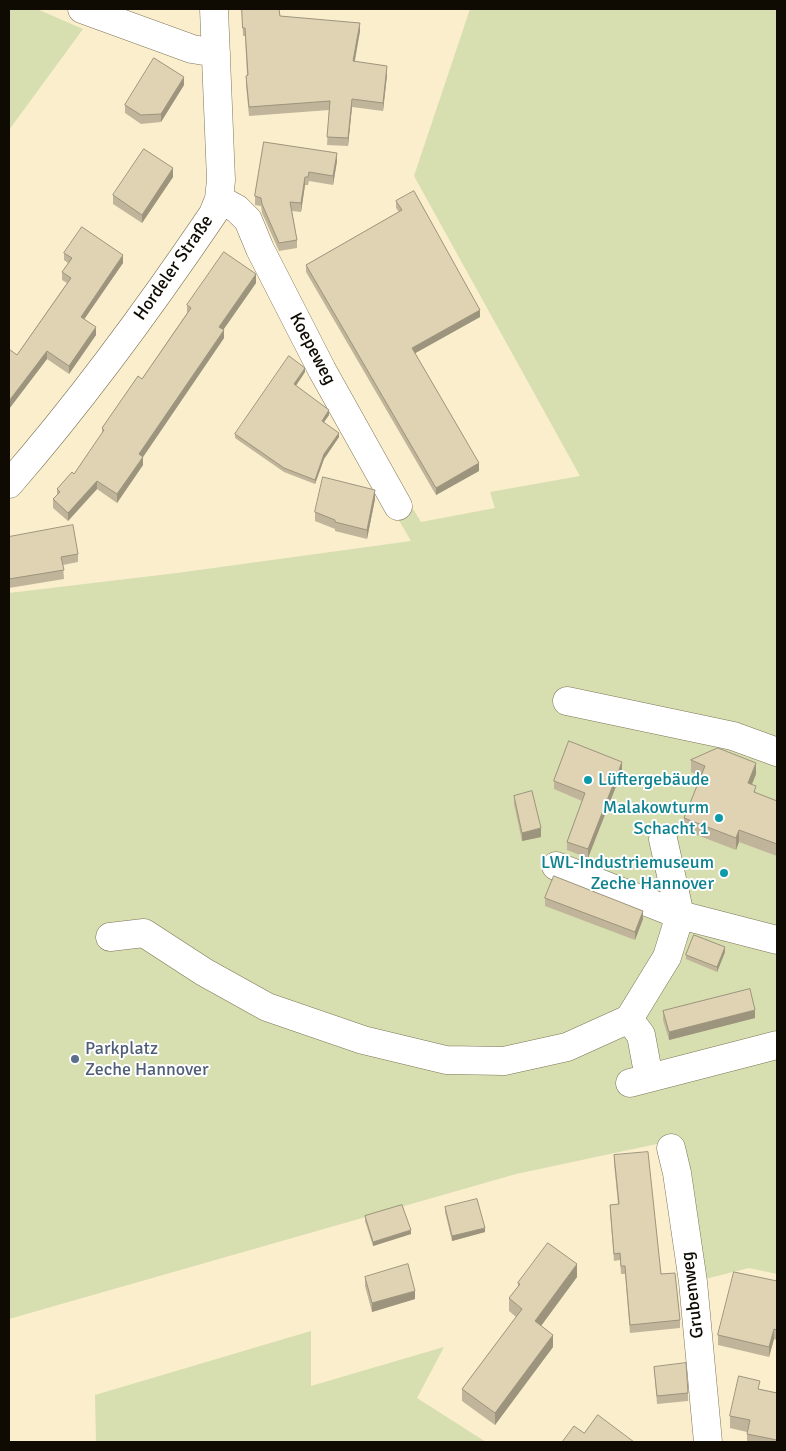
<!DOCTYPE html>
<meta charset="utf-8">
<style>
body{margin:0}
#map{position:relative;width:786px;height:1451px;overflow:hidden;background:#faeecd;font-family:Signika,sans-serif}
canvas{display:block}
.frame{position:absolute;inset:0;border:10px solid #0f0b02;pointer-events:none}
</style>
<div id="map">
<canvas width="786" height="1451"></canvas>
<div class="frame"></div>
</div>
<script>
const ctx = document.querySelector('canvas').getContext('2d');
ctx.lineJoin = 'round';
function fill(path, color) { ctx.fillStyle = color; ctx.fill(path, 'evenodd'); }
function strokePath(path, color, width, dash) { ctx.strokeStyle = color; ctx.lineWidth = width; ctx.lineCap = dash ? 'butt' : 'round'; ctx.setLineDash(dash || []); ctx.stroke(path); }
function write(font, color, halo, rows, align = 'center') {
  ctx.font = font + ' Signika,sans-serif'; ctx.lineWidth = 4; ctx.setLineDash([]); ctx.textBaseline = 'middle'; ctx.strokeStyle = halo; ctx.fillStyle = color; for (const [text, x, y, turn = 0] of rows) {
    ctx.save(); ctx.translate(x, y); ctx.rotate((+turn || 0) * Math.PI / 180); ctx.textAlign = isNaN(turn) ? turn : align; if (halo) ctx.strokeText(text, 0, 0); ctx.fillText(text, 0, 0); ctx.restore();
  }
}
const green = new Path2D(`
 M9 9H37L83 29 9 130Z
 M470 9H777V1274L749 1268 705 1279 680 1139 516 1174 9 1319V593L177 573 411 541 397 517 412 507 421 522 495 508 490 492 580 476 414 176Z
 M311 1331V1386L444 1347 417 1398 486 1442H96L95 1395Z`);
const minor = new Path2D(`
 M82 9 192 49 216 53
 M219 199 237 209 248 220 260 249 322 370 398 506
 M9 484C83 399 150 307 213 214L219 199 221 180 214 9
 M567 701 733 736 777 752
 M556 866 680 915 777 940
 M110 937 144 933 204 972 267 1007 363 1040 446 1060 504 1061 567 1047 629 1019 667 957 680 915 663 839
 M629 1019 641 1035 649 1078
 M630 1083 777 1045
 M671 1148 677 1173 693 1282 708 1442`);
const wall = new Path2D(`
 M242 9H279L280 16 360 31 355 61 387 75 383 111 352 107 348 146 327 145 329 110 249 116 246 85V76L247 75 245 36H243Z
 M184 85 161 122 141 124 125 113V105Z
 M264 142 337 161 333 185 309 181 308 185H305L301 212 292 211 297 240V248L279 251 262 213 261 206 255 205V196Z
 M173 177 142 223 113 204V195Z
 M396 201 480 317 415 353 479 471 436 495 306 272V265L399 212 396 208Z
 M64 253 123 263 84 319 96 335 69 374 47 359 9 409V349L17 355 67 283 62 280V272L68 263 64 260Z
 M256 283 223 330 224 338 143 457V465L117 503 97 489 68 521 53 508V499L57 495V489L74 474 102 434V428L142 379 187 313V305Z
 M305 372 296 386 329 415 324 422 339 437 324 459 315 484 284 472 235 438V434Z
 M375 499 367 539 335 531V529L315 521V512Z
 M9 537 78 554V562L63 565 64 579 9 588Z
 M691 760 756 774 752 784 756 793 777 801V856L739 842 736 850 684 830V818L701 776 691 772Z
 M622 771 588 858 567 850V842L582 801 554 789V781Z
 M514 796 541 837 522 841 514 804Z
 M545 898 643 919 635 940 545 906Z
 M725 952 717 972 686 959V955Z
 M663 1011 755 1018 669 1040 663 1020Z
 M614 1155 680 1320V1328L630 1333 625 1274H621L620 1260 614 1261 610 1212V1205L618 1204 614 1163Z
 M445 1207 485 1232 452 1241 445 1212Z
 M365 1216 411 1234 373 1246 365 1221Z
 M365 1277 415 1299 372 1312 365 1286Z
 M577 1277 541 1326 553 1347 495 1425 462 1401V1389L516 1317 509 1311V1298L518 1287V1283Z
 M777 1281V1340L774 1339 769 1357 718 1345V1335Z
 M654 1367 688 1393V1401L657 1404Z
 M760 1389 777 1393V1442H747V1432L730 1428V1416Z`);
const shadedWall = new Path2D(`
 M360 23V31L353 69V61Z
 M387 66V75L383 111V103Z
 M184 77V85L161 122V114Z
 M352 99V107L348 146V138Z
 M337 153V161L333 185V176Z
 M173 168V177L142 223V215Z
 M305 177V185L301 212V203Z
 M123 255V263L81 324V317Z
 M256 274V283L219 336V327Z
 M480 310V317L412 355V348Z
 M96 327V335L69 374V366Z
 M224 330V338L143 457V465L117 503V494L139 454Z
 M47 351V359L9 409V401Z
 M305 368V372L294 388V384Z
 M329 410V415L322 425V421Z
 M339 433V437L324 459 315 484V480L324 454Z
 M479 463V471L436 495V488Z
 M97 481V489L68 521V513Z
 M375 490V499L367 539V530Z
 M622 762V771L588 858V849Z
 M756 763V774L748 794V783Z
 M541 828V837L522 841V833Z
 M739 830V842L736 850V838Z
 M643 911V919L635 940V932Z
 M725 947V952L717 972V967Z
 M755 1010V1018L669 1040V1032Z
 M485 1228V1232L452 1241V1236Z
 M411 1230V1234L373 1246V1242Z
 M577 1264V1277L535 1334V1321Z
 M415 1291V1299L372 1312V1303Z
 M774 1329V1339L769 1357V1347Z
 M553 1335V1347L495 1425V1413Z`);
const building = new Path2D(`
 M242 9H279L280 16 360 23 353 61 387 66 383 103 352 99 348 138 327 137 330 101 249 107 246 76 248 75 245 28H243Z
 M154 58 184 77 161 114 141 115 125 105Z
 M264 142 337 153 333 176 309 172 308 177H305L301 203 290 202 297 240 279 243 262 204 261 198 255 196Z
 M144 149 173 168 142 215 113 195Z
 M414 191 480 310 412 348 479 463 436 488 306 265 402 210 396 201Z
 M82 227 123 255 81 317 96 327 69 366 47 351 9 401V349L17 355 71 278 62 272 72 258 64 253Z
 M224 252 256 274 219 327 224 330 139 454 143 457 117 494 97 481 68 513 53 499 60 492 57 489 72 472 74 474 104 430 102 428 138 376 142 379 191 308 187 305Z
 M289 356 305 368 294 384 329 410 322 421 339 433 324 454 315 480 284 468 235 434Z
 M323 477 375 490 367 530 335 522V520L315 512Z
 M73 525 78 554 61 557 64 570 9 579V537Z
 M569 741 622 762 588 849 567 842 585 793 554 781Z
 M718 748 756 763 748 783 756 786 754 792 777 801V844L739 830 736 838 684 818 705 766 691 760Z
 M532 791 541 828 522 833 514 796Z
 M554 876 643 911 635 932 545 898Z
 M694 935 725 947 717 967 686 955Z
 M750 989 755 1010 669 1032 663 1011Z
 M648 1152 661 1274 675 1273 680 1320 630 1325 625 1266H621L620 1253 614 1254 610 1205 619 1204 614 1155Z
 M477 1199 485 1228 452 1236 445 1207Z
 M402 1205 411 1230 373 1242 365 1216Z
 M548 1243 577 1264 535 1321 553 1335 495 1413 462 1389 522 1309 509 1298 520 1284 518 1283Z
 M408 1264 415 1291 372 1303 365 1277Z
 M734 1272 777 1281V1330L774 1329 769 1347 718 1335Z
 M686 1363 688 1393 657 1396 654 1367Z
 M739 1376 760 1381 758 1389 777 1393V1440L747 1434 750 1420 730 1416Z
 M598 1415 634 1442H562L574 1426 584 1433Z`);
const markers = [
 [588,780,5,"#0f9aa8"],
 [719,818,5,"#0f9aa8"],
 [724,873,5,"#0f9aa8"],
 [75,1059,5,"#5c6f8a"]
];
const streetNames = [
 ["Hordeler Straße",174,268,-55],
 ["Koepeweg",312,349,62],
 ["Grubenweg",693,1295,-97]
];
const cultureNames = [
 ["Lüftergebäude",598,780,"left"],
 ["Malakowturm",709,808],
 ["Schacht 1",709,829],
 ["LWL-Industriemuseum",714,863],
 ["Zeche Hannover",714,884]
];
const serviceNames = [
 ["Parkplatz",85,1049],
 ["Zeche Hannover",85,1070]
];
fill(green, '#d7deaf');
strokePath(minor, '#7e7456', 29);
strokePath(minor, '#fff', 28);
fill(wall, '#c0b59a');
fill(shadedWall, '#9c947d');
fill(building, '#dfd3b3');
strokePath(building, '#9c947d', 1);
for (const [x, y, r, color] of markers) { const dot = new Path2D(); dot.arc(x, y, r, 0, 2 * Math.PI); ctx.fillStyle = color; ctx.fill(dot); strokePath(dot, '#fff', 2); }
write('18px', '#0f0b02', '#fff', streetNames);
write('18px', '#0d838f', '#fff', cultureNames, 'right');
write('18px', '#4e5e75', '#fff', serviceNames, 'left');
</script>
